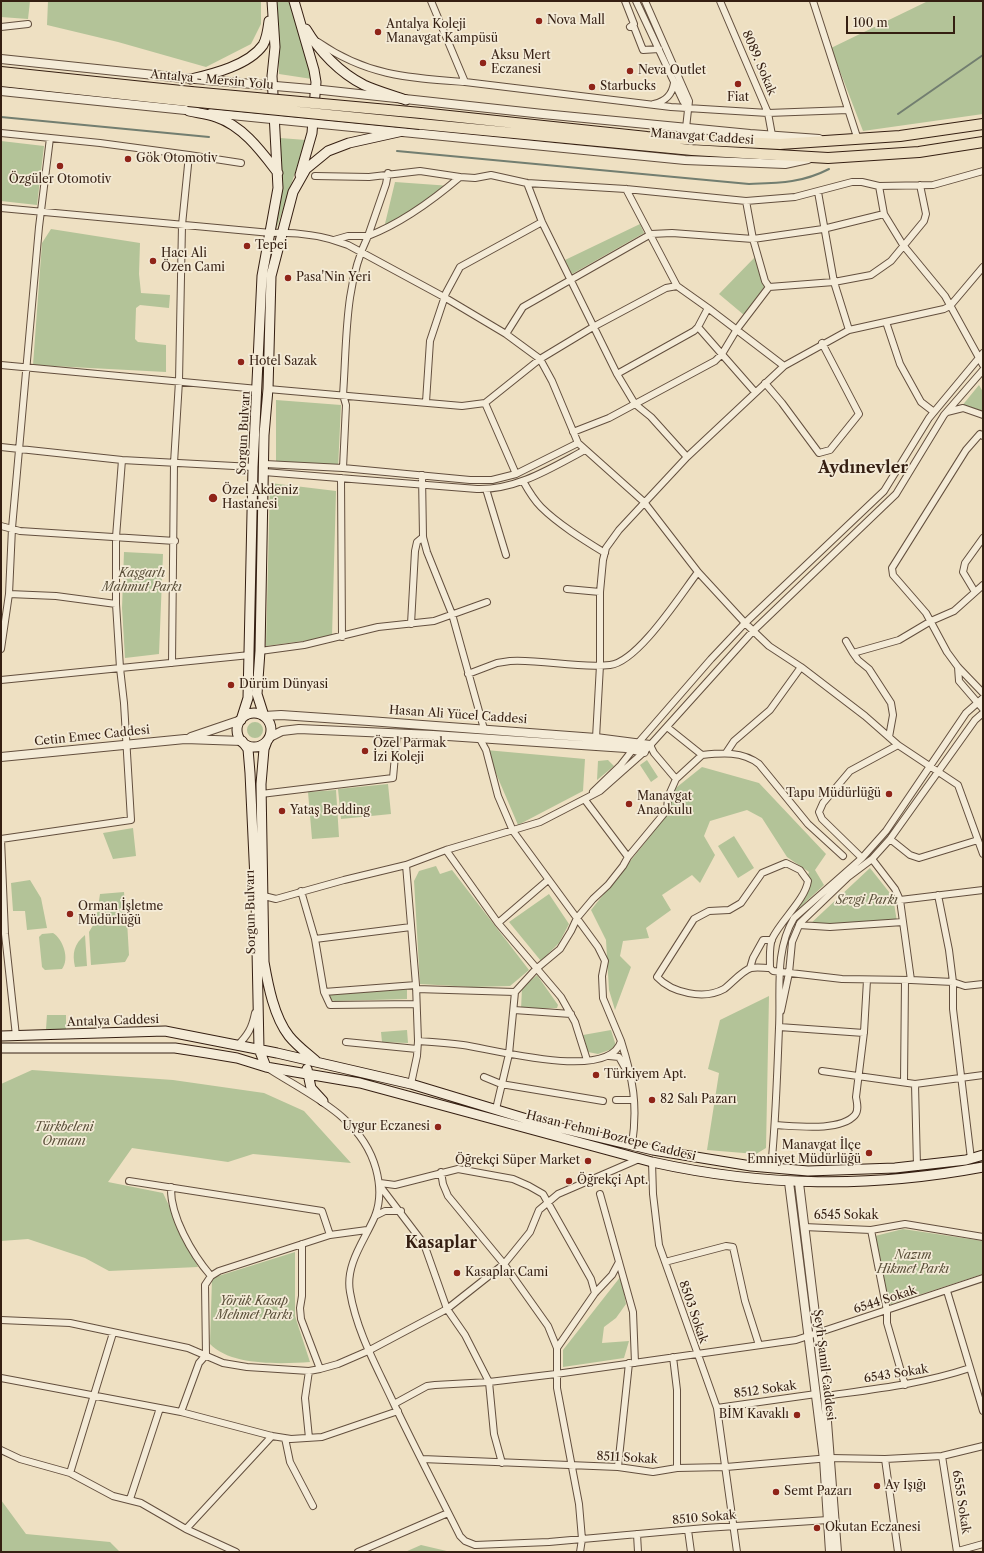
<!DOCTYPE html>
<meta charset="utf-8">
<style>
body{margin:0}
#map{position:relative;width:984px;height:1553px;overflow:hidden;background:#eee0c2;font-family:"Libre Caslon Text",serif}
canvas{display:block}
.frame{position:absolute;inset:0;border:2px solid #351f12;pointer-events:none}
.scale{position:absolute;left:846px;top:16px;width:109px;height:18px;box-sizing:border-box;border:2px solid #351f12;border-top:0;padding-left:5px;font-size:12px;line-height:14px;white-space:nowrap;color:#351f12;-webkit-text-stroke:3px #f4ebd7;paint-order:stroke}
</style>
<div id="map">
<canvas width="984" height="1553"></canvas>
<div class="frame"></div>
<div class="scale">100 m</div>
</div>
<script>
const ctx = document.querySelector('canvas').getContext('2d');
ctx.lineJoin = 'round';
function fill(path, color) { ctx.fillStyle = color; ctx.fill(path, 'evenodd'); }
function strokePath(path, color, width, dash) { ctx.strokeStyle = color; ctx.lineWidth = width; ctx.lineCap = dash ? 'butt' : 'round'; ctx.setLineDash(dash || []); ctx.stroke(path); }
function write(font, color, halo, rows, align = 'center') {
  ctx.font = font + ' "Libre Caslon Text",serif'; ctx.lineWidth = 3.5; ctx.setLineDash([]); ctx.textBaseline = 'middle'; ctx.strokeStyle = halo; ctx.fillStyle = color; for (const [text, x, y, turn = 0] of rows) {
    ctx.save(); ctx.translate(x, y); ctx.rotate((+turn || 0) * Math.PI / 180); ctx.textAlign = isNaN(turn) ? turn : align; if (halo) ctx.strokeText(text, 0, 0); ctx.fillText(text, 0, 0); ctx.restore();
  }
}
const green = new Path2D(`
 M1 1H30L28 19 1 17Z
 M48 1H261V24L251 44 206 67 118 42 47 25Z
 M277 1H289L312 79 279 74Z
 M928 1H983V114L863 131 831 48Z
 M280 138 306 140 275 233V232Z
 M1 141 44 146 37 205 1 201Z
 M395 182 451 186 384 228Z
 M640 224 644 233 572 274 565 260Z
 M51 229 140 243 139 274 141 293 170 295 169 308 140 305 136 308 135 339 138 342 166 345V372L33 365 42 243Z
 M756 256 765 286 744 315 719 294Z
 M979 385 983 392V416L961 407Z
 M276 400 341 405 338 468 276 461Z
 M270 483 336 491 332 637 266 646Z
 M124 552 163 554 159 654 125 658 122 608Z
 M247 730a8 8 0 1 1 16 0a8 8 0 1 1-16 0Z
 M486 750 585 759 583 791 518 825Z
 M608 760 614 766 597 780 598 761Z
 M647 760 658 777 651 782 640 765Z
 M702 767 759 783 826 854 815 870 824 885 796 911 809 872 787 857 762 818 747 810 710 821 704 836 715 855 700 883 692 875 662 895 671 910 646 928 649 938 623 941 620 956 631 967 615 1010 609 990 606 940 591 910 668 814 672 791Z
 M388 784 391 814 341 819 338 789Z
 M336 790 339 837 312 839 308 792Z
 M133 828 136 856 113 859 103 833Z
 M734 836 754 868 738 878 718 846Z
 M436 866 440 874 452 870 529 970 510 986 472 987 420 984 414 881 419 871Z
 M870 868 893 897 897 922 809 925Z
 M30 880 41 898 47 928 27 930 25 911H13L11 883Z
 M124 892 126 919 96 921 100 894Z
 M549 894 569 924 559 943 541 961 509 922Z
 M127 921 129 955 125 962 91 965 89 932 95 922Z
 M53 933C63 939 70 959 62 969L45 970 42 967 39 937 42 934Z
 M85 935 87 966 75 967C72 953 74 944 85 935Z
 M537 975 558 1005 557 1008 521 1009 522 988Z
 M407 989V999L335 1001 330 1000 328 995Z
 M769 996 766 1148 756 1154 707 1150 719 1073 708 1069 720 1020Z
 M47 1015H66V1029H46Z
 M407 1030 408 1043 382 1042 381 1032Z
 M611 1030 616 1046 615 1048 598 1054 588 1052 583 1035Z
 M32 1070 173 1080 264 1093 304 1111 351 1163 253 1154 228 1162 132 1148 108 1182 163 1193 198 1267 109 1271 85 1258 28 1239 1 1241V1084Z
 M903 1229 983 1241V1274L888 1305 875 1236Z
 M295 1252V1316L310 1362C281 1364 231 1366 210 1344L212 1278Z
 M621 1276 626 1304 616 1318 604 1327 602 1343 629 1341 624 1358 563 1367V1350Z
 M1 1500 26 1534 110 1542 120 1552H1Z
 M421 1545 451 1552H405Z`);
const stream = new Path2D(`
 M898 114 983 55
 M1 117 209 137
 M397 151 749 184C779 183 802 183 829 169`);
const minor = new Path2D(`
 M625 1 634 24 630 27H634L643 50 659 49
 M636 1 683 101 688 107
 M645 1 689 101 686 128
 M720 1 768 113 772 135
 M813 1 858 140
 M1 27 28 24
 M318 42C367 76 409 78 465 82L431 1
 M465 82 671 107 768 113 848 110
 M654 104C666 101 672 95 674 83
 M1 133 100 143 189 155 182 225 179 381 174 463 172 663
 M189 155 241 163
 M315 176 369 177 420 171 460 177
 M527 183 542 222 617 374 635 404 651 417 687 457
 M879 186 933 185 983 171
 M626 189 677 286
 M818 192 834 282 849 330
 M746 201 753 239 765 281 769 287
 M1 208 271 233C296 232 325 236 348 245L444 297 506 334 540 359 552 381 578 443 644 502 698 572 745 623 769 646 801 667 865 716 898 745
 M334 240 348 236H368L386 184 388 173
 M886 322 900 364 921 402 934 412
 M698 327 755 392
 M506 334 523 307 651 234 672 233 753 239 823 229 884 214
 M1 365 258 389
 M617 374 694 331 698 327 708 308
 M765 383 782 403 819 453 830 450 859 414 822 343
 M268 389 462 406 485 403 540 359 593 327 666 288 677 286 708 308 784 366
 M426 402 430 341 446 293 460 267 542 222
 M485 403 516 474
 M947 412 963 408 983 415
 M573 432 609 418 715 361 722 354 737 329 769 287 834 282 871 275 891 261 924 221 926 214 920 185
 M983 436 980 434 966 450 892 568 893 575 926 613 947 652 958 667 983 693
 M1 447 122 460 253 467
 M265 464 343 468 470 480H492L516 474 578 443
 M343 468 346 405 343 395C347 342 344 285 368 236 402 223 433 200 460 177L475 178 491 175 527 183 626 189 746 201 795 197 852 182H862L879 186 884 214 903 245 945 296 983 365
 M264 472 477 489C517 490 551 468 585 450
 M422 475 423 537 427 552 452 614 484 729
 M341 478 342 637
 M523 481C528 490 533 499 541 507 558 524 584 540 605 553
 M486 489 506 555
 M1 526 20 531 175 541
 M567 589 600 592V665L596 738
 M600 592 603 560 606 548 619 530 687 457 784 366 849 330 944 309 950 306 983 267
 M975 592 963 572 965 563 983 538
 M9 594 56 596 116 604
 M411 624 415 551 417 542 423 537
 M846 641 853 653
 M1 649 9 594 12 528 39 227 50 138
 M260 651 304 645 378 627 434 621 487 602
 M958 667 959 681 983 709
 M468 674 497 663 510 661C542 659 579 669 610 665 638 662 681 594 698 572
 M1 680 250 655
 M667 727 702 755C722 753 742 751 759 764L808 824 843 856
 M889 737 893 715 891 703 869 669 858 660 853 653 899 640 931 621 954 611 983 585
 M650 745 654 753 676 779 702 755
 M726 753 734 741 770 710 801 667
 M593 792 620 766 638 743 711 659 745 623 884 491 929 418 983 353
 M261 794 393 778 397 733
 M1 839 131 820 124 703 120 668 116 604V537L122 460
 M1 839 5 934 16 1036
 M890 839 910 855 919 858 978 840
 M446 850 498 923 561 997 575 1022 587 1060
 M628 857 667 810 668 797 676 779
 M862 858 822 819 819 812 823 803 850 771 898 745 958 785 983 854
 M872 859 895 889 900 900 911 980
 M406 865 416 985 418 1041 417 1056 411 1084
 M301 891 315 939 324 992 330 1005 416 1004
 M938 895 949 950 953 982V1009L971 1159
 M264 896 276 899 344 880 406 865 446 850 540 822 600 791 644 752 753 631 896 494 944 415 983 370
 M900 900 983 890
 M498 923 548 880
 M799 925 830 927 903 922
 M315 939 411 927
 M750 968 753 958 763 940H772
 M770 968C770 959 769 947 772 939 781 920 805 900 808 881L800 870 786 863 762 873 741 903 729 910 709 911 694 919 657 977C672 993 704 1000 724 989 731 984 743 970 751 968 757 967 764 968 770 968L773 971 842 979 911 980 953 982 965 986 983 984
 M416 989 515 992
 M324 992 416 985
 M514 1010 571 1014
 M781 1011 789 973 792 942 800 923 848 877 872 859 890 839 975 720 983 713
 M779 1027 864 1033
 M418 1041C433 1042 448 1043 463 1045 493 1049 610 1082 621 1041L603 998 602 976 605 961 598 947 513 831 498 796 486 750 480 739
 M621 1041C633 1079 638 1105 632 1145
 M346 1042 417 1049
 M237 1046C248 1035 252 1028 255 1013
 M609 1056 619 1057 628 1073
 M269 1069C311 1096 362 1117 376 1169 380 1184 381 1201 375 1216 365 1240 345 1264 350 1292 357 1333 377 1367 394 1404 415 1448 438 1492 460 1536L465 1541 475 1545 549 1542 705 1528 828 1520
 M822 1071 915 1084 917 1167
 M484 1077 501 1084 603 1101
 M904 1082 905 980
 M915 1084 983 1075
 M616 1100H634
 M496 1109 509 1054 515 992 536 969 560 949 571 931 577 918 593 899 608 885 623 866 628 857 585 800
 M775 1125C796 1126 840 1132 855 1115 859 1110 857 1103 856 1097L864 1032 867 980
 M652 1162 653 1194 659 1245 717 1408 737 1552
 M771 1168C776 1121 777 1075 779 1028 781 992 774 951 794 918L862 858 886 831 966 713 983 698
 M441 1172 443 1184 448 1196 504 1264 548 1326 557 1348V1388L579 1504 582 1539 580 1552
 M129 1181 322 1211 330 1235 367 1230
 M380 1183 395 1185 458 1169 513 1179 529 1186 543 1194 591 1279 595 1293
 M380 1186 424 1244 447 1309 465 1335 489 1382 494 1434 502 1463
 M171 1187C170 1216 192 1254 211 1276
 M600 1194 633 1312 635 1363
 M375 1216 385 1211H401
 M804 1227 871 1230 905 1224 983 1237
 M871 1230 887 1311V1323L905 1385
 M302 1244V1296L300 1308 301 1319 320 1369
 M665 1262 726 1246 733 1247 745 1301 759 1345
 M947 1291 983 1411
 M1 1320 70 1323 188 1348 223 1363 247 1367 309 1371 320 1369 338 1364 368 1351 447 1309 504 1264 530 1232 539 1210 558 1194 639 1159
 M557 1348 595 1293 612 1275 619 1262
 M673 1357 677 1390V1468
 M309 1371 305 1398 309 1438
 M1 1378 181 1412 272 1436 291 1439 322 1437 398 1411
 M825 1396C875 1389 922 1384 970 1368
 M394 1404 427 1386 435 1385 489 1382 556 1374 796 1340 983 1278
 M717 1408 816 1394
 M181 1412 199 1363 206 1355 205 1285 211 1276 219 1271 330 1235
 M285 1438 290 1462 313 1506
 M1 1450 20 1459 70 1473 113 1496 141 1503 186 1529 272 1436
 M942 1456 957 1552
 M422 1459 618 1467 653 1472 677 1468 726 1467 830 1458 885 1459 942 1456 983 1446
 M885 1459 898 1552
 M618 1467 629 1363
 M70 1473 113 1333
 M130 1499 160 1408
 M186 1529 236 1552
 M688 1530 691 1552
 M637 1534 638 1552
 M958 1551 983 1544
 M358 1552 448 1513`);
const tertiary = new Path2D(`
 M1 59 183 78 322 90 543 114 750 134 819 139
 M1 91 195 111
 M211 113 685 160 785 164 808 159
 M264 716 281 715 369 721 596 738 650 745
 M191 737 241 720
 M270 737 282 731 299 729 433 735 626 748 644 752
 M1 757 185 739 242 741
 M789 1182 824 1459 830 1552
 M799 1183 825 1396 837 1552`);
const secondary = new Path2D(`
 M294 1 314 70 316 82 312 133 300 175
 M306 29C319 51 340 73 364 85 377 91 392 95 406 100
 M191 79C213 74 249 65 263 45 267 38 268 29 269 21
 M189 111C198 113 208 114 216 117 243 126 261 151 278 173
 M237 730a17 17 0 1 1 34 0a17 17 0 1 1-34 0Z
 M264 716 257 694 260 651 264 435 268 389 271 276 293 192 306 169 328 151 349 143 403 131
 M241 720 248 698 253 467 262 276 278 188 272 76 275 47 272 1
 M242 741 248 749 250 773 256 901 259 1049 266 1067
 M267 741 264 749 261 784 264 962C268 985 274 1017 289 1036 297 1046 307 1053 317 1062
 M1 1036 165 1031 277 1053 411 1084 540 1123 653 1150 751 1166 808 1171 895 1168 966 1160 983 1155
 M1 1048H175L207 1053 237 1058 266 1067 360 1083 652 1162C764 1187 871 1188 983 1167
 M307 1069 311 1088 323 1101`);
const trunk = new Path2D(`
 M1 72 191 92
 M1 81 188 101
 M421 113 647 137 780 144 900 136 983 124
 M420 124 692 150 828 158 919 152 983 142`);
const trunkBridge = new Path2D(`
 M191 92 421 113
 M188 101 420 124`);
const markers = [
 [539,21,4,"#8f2418"],
 [378,32,4,"#8f2418"],
 [483,63,4,"#8f2418"],
 [630,71,4,"#8f2418"],
 [738,84,4,"#8f2418"],
 [592,87,4,"#8f2418"],
 [128,159,4,"#8f2418"],
 [60,166,4,"#8f2418"],
 [247,246,4,"#8f2418"],
 [153,261,4,"#8f2418"],
 [288,278,4,"#8f2418"],
 [241,362,4,"#8f2418"],
 [213,498,5,"#8f2418"],
 [231,685,4,"#8f2418"],
 [365,751,4,"#8f2418"],
 [889,794,4,"#8f2418"],
 [629,804,4,"#8f2418"],
 [282,811,4,"#8f2418"],
 [70,914,4,"#8f2418"],
 [596,1075,4,"#8f2418"],
 [652,1100,4,"#8f2418"],
 [438,1127,4,"#8f2418"],
 [869,1153,4,"#8f2418"],
 [588,1161,4,"#8f2418"],
 [569,1181,4,"#8f2418"],
 [457,1273,4,"#8f2418"],
 [797,1415,4,"#8f2418"],
 [877,1486,4,"#8f2418"],
 [776,1492,4,"#8f2418"],
 [817,1528,4,"#8f2418"]
];
const poiNames = [
 ["Nova Mall",547,21],
 ["Antalya Koleji",386,25],
 ["Manavgat Kampüsü",386,39],
 ["Aksu Mert",491,56],
 ["Eczanesi",491,70],
 ["Neva Outlet",638,71],
 ["Starbucks",600,87],
 ["Fiat",738,98,"center"],
 ["Gök Otomotiv",136,159],
 ["Özgüler Otomotiv",60,180,"center"],
 ["Tepei",255,246],
 ["Hacı Ali",161,254],
 ["Özen Cami",161,268],
 ["Pasa'Nin Yeri",296,278],
 ["Hotel Sazak",249,362],
 ["Özel Akdeniz",222,491],
 ["Hastanesi",222,505],
 ["Dürüm Dünyasi",239,685],
 ["Özel Parmak",373,744],
 ["İzi Koleji",373,758],
 ["Tapu Müdürlüğü",881,794,"right"],
 ["Manavgat",637,797],
 ["Anaokulu",637,811],
 ["Yataş Bedding",290,811],
 ["Orman İşletme",78,907],
 ["Müdürlüğü",78,921],
 ["Türkiyem Apt.",604,1075],
 ["82 Salı Pazarı",660,1100],
 ["Uygur Eczanesi",430,1127,"right"],
 ["Manavgat İlçe",861,1146,"right"],
 ["Emniyet Müdürlüğü",861,1160,"right"],
 ["Öğrekçi Süper Market",580,1161,"right"],
 ["Öğrekçi Apt.",577,1181],
 ["Kasaplar Cami",465,1273],
 ["BİM Kavaklı",789,1415,"right"],
 ["Ay Işığı",885,1486],
 ["Semt Pazarı",784,1492],
 ["Okutan Eczanesi",825,1528]
];
const streetNames = [
 ["8089. Sokak",759,63,67],
 ["Antalya - Mersin Yolu",212,80,5],
 ["Manavgat Caddesi",702,137,4],
 ["Sorgun Bulvarı",244,433,-87],
 ["Hasan Ali Yücel Caddesi",458,715,4],
 ["Cetin Emec Caddesi",92,736,-6],
 ["Sorgun Bulvarı",251,912,-91],
 ["Antalya Caddesi",113,1021,-2],
 ["Hasan Fehmi Boztepe Caddesi",611,1136,14],
 ["6545 Sokak",846,1216],
 ["6544 Sokak",885,1300,-18],
 ["8503 Sokak",693,1312,71],
 ["Şeyh Şamil Caddesi",824,1365,83],
 ["6543 Sokak",896,1374,-9],
 ["8512 Sokak",765,1390,-8],
 ["8511 Sokak",627,1458,3],
 ["6555 Sokak",961,1502,81],
 ["8510 Sokak",704,1518,-5]
];
const parkNames = [
 ["Kaşgarlı",142,574],
 ["Mahmut Parkı",142,588],
 ["Sevgi Parkı",867,901],
 ["Türkbeleni",64,1128],
 ["Ormanı",64,1142],
 ["Nazım",913,1256],
 ["Hikmet Parkı",913,1270],
 ["Yörük Kasap",254,1302],
 ["Mehmet Parkı",254,1316]
];
const districtNames = [
 ["Aydınevler",863,468],
 ["Kasaplar",441,1243]
];
fill(green, '#b3c398');
strokePath(stream, '#727e70', 2);
strokePath(minor, '#634f3e', 8);
strokePath(tertiary, '#634f3e', 10);
strokePath(secondary, '#351f12', 11);
strokePath(trunk, '#351f12', 12);
strokePath(minor, '#f4ebd7', 6);
strokePath(tertiary, '#f4ebd7', 8);
strokePath(secondary, '#f4ebd7', 9);
strokePath(trunk, '#eee0c2', 10);
strokePath(trunkBridge, '#351f12', 12, []);
strokePath(trunkBridge, '#eee0c2', 10);
for (const [x, y, r, color] of markers) { const dot = new Path2D(); dot.arc(x, y, r, 0, 2 * Math.PI); ctx.fillStyle = color; ctx.fill(dot); strokePath(dot, '#f4ebd7', 1.5); }
write('12px', '#351f12', '#f4ebd7', poiNames, 'left');
write('12px', '#351f12', '#f4ebd7', streetNames);
write('italic 12px', '#5b503a', '#f4ebd7', parkNames);
write('bold 16px', '#351f12', '#f4ebd7', districtNames);
</script>
